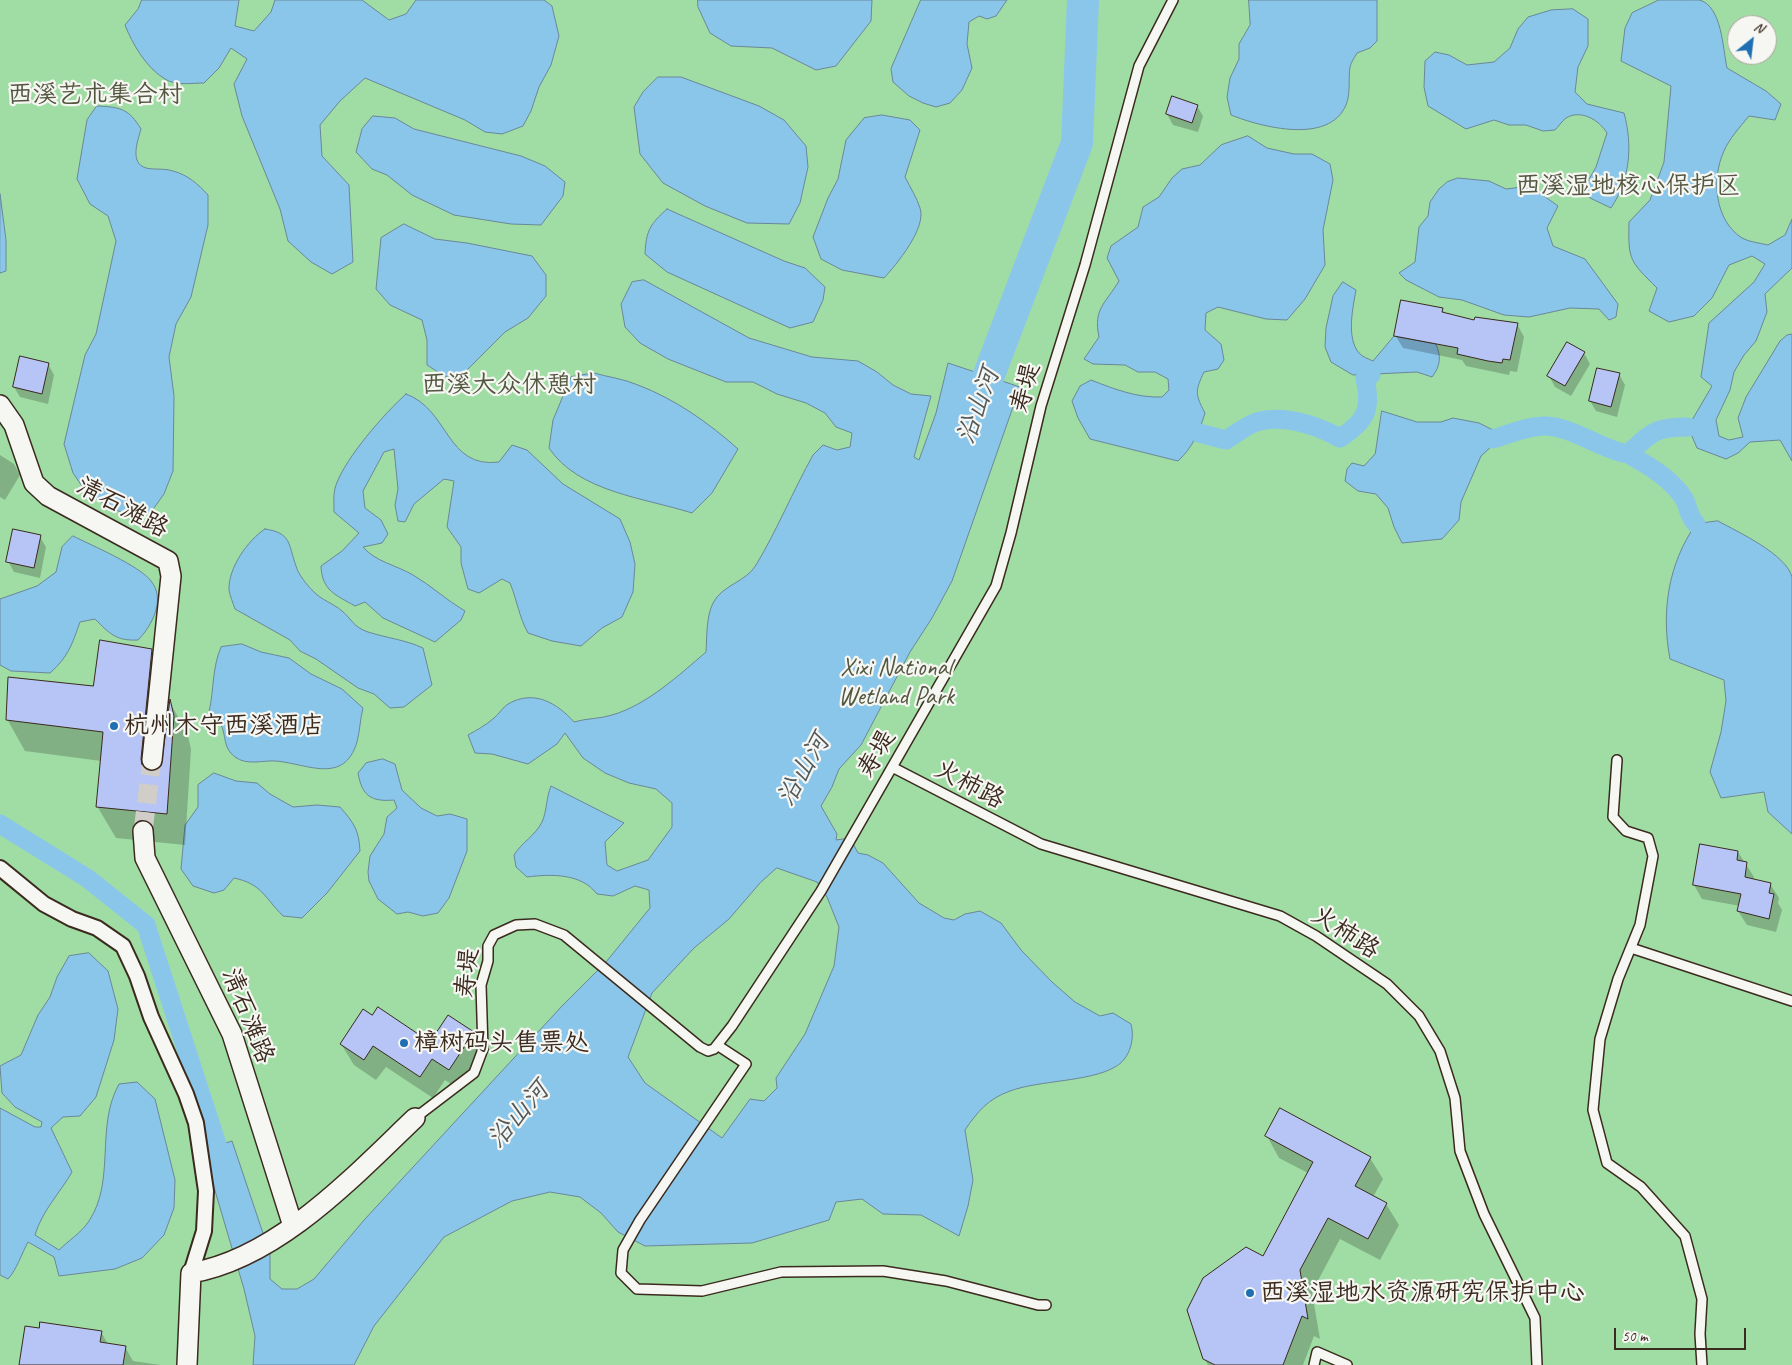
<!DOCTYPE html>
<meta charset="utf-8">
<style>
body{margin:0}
#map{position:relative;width:1792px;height:1365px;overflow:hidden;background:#f6f6f2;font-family:Caveat,sans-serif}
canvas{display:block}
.north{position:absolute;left:1727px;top:15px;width:50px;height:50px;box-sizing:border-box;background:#f6f6f2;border:1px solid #aba49d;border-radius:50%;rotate:29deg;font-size:14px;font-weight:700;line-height:20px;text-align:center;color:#3b2a1e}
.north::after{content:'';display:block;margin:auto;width:18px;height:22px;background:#1f6fb2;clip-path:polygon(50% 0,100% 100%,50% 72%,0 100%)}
.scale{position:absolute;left:1614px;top:1328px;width:132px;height:22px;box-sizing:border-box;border:2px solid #3b2a1e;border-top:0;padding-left:6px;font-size:15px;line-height:18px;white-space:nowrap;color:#3b2a1e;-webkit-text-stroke:4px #f6f6f2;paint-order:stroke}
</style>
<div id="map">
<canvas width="1792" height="1365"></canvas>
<div class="north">N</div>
<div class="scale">50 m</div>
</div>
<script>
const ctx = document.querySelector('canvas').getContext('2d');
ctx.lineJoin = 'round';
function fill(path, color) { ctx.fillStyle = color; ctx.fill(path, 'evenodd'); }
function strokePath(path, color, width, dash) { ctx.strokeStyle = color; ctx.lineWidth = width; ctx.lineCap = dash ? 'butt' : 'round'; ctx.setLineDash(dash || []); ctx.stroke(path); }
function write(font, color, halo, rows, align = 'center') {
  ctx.font = font + ' Caveat,"LXGW WenKai TC",sans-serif'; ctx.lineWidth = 4.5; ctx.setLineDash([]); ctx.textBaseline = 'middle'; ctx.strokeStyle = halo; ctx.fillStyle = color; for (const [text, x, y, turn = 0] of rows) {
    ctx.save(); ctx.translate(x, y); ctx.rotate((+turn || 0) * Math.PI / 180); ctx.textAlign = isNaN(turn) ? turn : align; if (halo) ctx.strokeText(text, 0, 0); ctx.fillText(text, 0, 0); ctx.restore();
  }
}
const green = new Path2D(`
 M0 0H1792V1365H0ZM1737 25H1767V55H1737Z`);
const water = new Path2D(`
 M142 0H239L235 26 254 31 271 12 275 0H362L389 20 406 14 416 0H544L552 6 559 36 551 65 539 87 531 111 523 126 502 134 485 132 465 120 365 78 340 101 320 125 322 156 349 185 353 262 332 274 311 262 288 241 280 209 242 116 234 84 247 59 231 48 219 68 204 83C193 83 175 86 165 79 146 68 132 43 125 25L138 9Z
 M698 0H872L871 21 836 66 816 70 772 48 731 46 710 33 698 7Z
 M921 0H1007L996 16 987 19 979 16 969 22 967 44 972 68 962 90 950 103 936 107 923 103 909 96 893 82 891 69Z
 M1249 0H1377V41L1370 48 1357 53C1355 57 1351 62 1350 67 1348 79 1351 93 1346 105 1329 145 1261 127 1231 115L1227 97 1230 78 1239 59V44L1250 25Z
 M1659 0C1672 0 1687 0 1699 0 1722 5 1723 50 1727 68L1766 91 1781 104 1775 120 1749 116C1740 127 1729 139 1724 151 1711 179 1715 221 1742 238 1749 242 1760 243 1768 245L1785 235 1792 219V268L1765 294 1767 312 1756 341 1744 355 1734 372 1730 390 1716 420 1719 436 1729 440 1743 437 1738 418 1746 397 1780 341 1787 335 1792 334V461L1780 440 1750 442 1738 453 1726 459 1697 448 1688 427 1712 386 1701 377 1709 323 1754 282 1765 264 1752 256 1729 265 1712 298 1694 316 1669 322 1649 311 1657 288C1630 261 1628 261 1629 222L1650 200 1664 162 1671 86 1621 61 1625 28 1632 13Z
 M1573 9 1588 19V46L1578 67 1575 92 1587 104 1624 113C1633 146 1630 179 1611 208L1590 198 1584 188 1596 167 1607 133C1599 120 1581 109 1566 118 1562 121 1558 127 1555 130L1543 131 1526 125H1509L1494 120 1466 129 1428 106 1424 87 1425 61 1435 52 1449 55 1467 65 1494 62 1510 48 1518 29 1528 17 1551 10Z
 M658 77H681L759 106 784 120 806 146 808 167 800 203 789 224 747 223 705 206 663 183 640 154 634 107 643 92Z
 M97 106C121 107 129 109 141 129 138 140 129 163 146 168 154 170 164 168 173 171 188 175 198 184 208 195V225L191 297 176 324 169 357 174 396 173 471 164 494 151 512 136 520 88 495 73 473 64 444 85 355 96 334 116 241 108 216 90 204 77 179 87 120Z
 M882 115 910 120 920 130 905 177C910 187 917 198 920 208 927 228 896 265 884 278L842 270 821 259 813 237 828 198 838 179 846 140 864 118Z
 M373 116 395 118 414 129 521 156 545 166 565 182 563 196 541 225 511 224 454 215 412 195 387 175 372 169 356 152 362 129Z
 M1248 136 1267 148 1294 154H1312L1330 164 1333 180 1323 230 1325 265 1305 299 1287 320 1266 319 1218 307 1206 313 1205 330 1221 344 1224 360 1218 369 1204 372C1195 391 1195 394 1205 413 1199 432 1193 447 1178 461L1090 439 1078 418 1072 401 1080 386 1091 380C1114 389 1137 398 1162 397L1169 390 1168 379 1155 372H1138L1125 365 1093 364 1084 359 1099 337C1093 309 1105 304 1119 281L1107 258 1111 246 1138 227 1143 207 1159 197 1172 178 1182 169 1200 165 1221 145Z
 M1458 178 1489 181 1506 189 1530 186 1558 206 1547 228 1553 246 1585 259 1618 304 1616 317 1609 320 1599 309 1570 308 1529 317 1504 315 1462 300 1439 297 1406 280 1399 273 1415 262 1419 227 1428 216 1430 202 1439 189 1447 182Z
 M0 194 6 240V271L0 273Z
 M667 209 784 261 805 268 825 287 823 300 813 322 790 328 667 272 645 254C646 231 650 224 667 209Z
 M404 224 435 239 467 243 532 256 546 275V296L528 318 505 332 459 378 444 376 427 365V340L422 320 390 305 376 289 381 238Z
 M644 280 749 338 812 357 858 361 877 372 893 385 911 394 931 396 914 457 919 460 936 413 948 363 1020 387 952 581 932 618 910 652 861 745 839 769 832 787 821 806 837 834 836 840 850 838 858 853 868 855 883 863 919 903 944 918 954 920 965 914 980 911 1001 923 1021 950 1052 982 1075 1002 1100 1016 1113 1013 1131 1024C1135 1039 1130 1059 1115 1067 1089 1082 1040 1080 1010 1091 988 1099 978 1111 965 1130L973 1180 968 1206 959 1236 921 1215 883 1214 862 1199 836 1202 829 1220 752 1243 645 1246 618 1232 601 1213 580 1197 550 1192 512 1201 444 1237 374 1326 354 1365H253L255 1336 244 1289 203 1150 232 1141 270 1254V1279L282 1289H297L314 1279 365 1219 562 1006 606 962 650 908 649 890 635 886 613 896 597 894C581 873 551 874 527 877L516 867 514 855C522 842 535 836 542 822 547 811 546 798 551 786L624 823 605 842 607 865 617 871 648 860 672 827V803L656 789 629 783 605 773 583 758 565 733 557 744 528 764 492 754 475 753 468 735C477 730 486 725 494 718 499 714 503 707 508 704 534 689 557 703 574 722 587 718 600 719 612 715 647 705 679 675 706 652 707 637 706 617 713 603 722 585 746 582 756 565 777 530 793 491 813 455L823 445 837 450 850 447 852 433 836 427 825 413 806 403 777 394 753 382H726L668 359 640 343 625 327 621 304 632 282ZM777 868 817 882 827 897 839 927 834 966 805 1034 776 1078 777 1088 764 1101 750 1099 722 1138 645 1083 628 1057 652 993 694 948 729 919 760 883Z
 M1343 282 1356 290C1353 307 1346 338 1359 353 1362 357 1369 359 1373 361L1394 336 1436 344C1441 357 1441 365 1432 377L1417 372 1353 375 1331 362 1325 347 1326 328 1333 296Z
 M594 373C608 377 624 379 638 385 675 399 709 423 738 449L712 493 692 513C645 498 578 492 549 448L553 420 571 377Z
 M406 394C449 409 446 469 499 462L512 445 527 450 563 484 620 519 630 542 635 564 633 592 622 617 602 628 581 646 552 641 528 633C519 617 517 600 510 583L502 579 479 593 468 589 461 563V547L447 527 454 481 444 479 414 504 405 522 398 521 395 505 398 489 394 449 384 452 363 491 365 508 381 520 388 534 382 543 363 547C376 562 396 565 413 575 432 586 446 600 465 611L461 620 435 642 383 618 365 602 355 606C336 595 322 591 321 566L342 551 359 533 334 512C334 503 333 493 336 485 346 457 384 414 406 394Z
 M1382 411 1417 422H1441L1453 418 1479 423 1495 431 1492 446 1481 456 1461 502 1459 520 1442 539 1402 543 1394 527 1388 508 1376 494 1358 491 1345 481 1347 469 1352 463 1364 466 1375 454Z
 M1718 521C1738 532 1786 554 1792 577V834L1768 812 1764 792 1721 798 1710 772 1721 732 1726 701 1724 680 1670 659C1661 612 1668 564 1696 524Z
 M265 529C292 533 288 544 296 566 298 574 307 585 313 591 321 600 333 603 342 611 352 619 353 627 368 632 387 638 406 640 423 648L432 685 404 707 390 708 374 694 358 688 316 659 300 651 290 640 235 609C233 603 230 596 229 590 228 568 248 540 265 529Z
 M73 536C91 545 140 566 151 581 166 599 152 626 138 640 116 641 110 634 95 619L80 622C72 645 68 657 50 673L11 671 0 665V599L37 586 56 572 62 547Z
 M242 644 261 652 289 658 311 674 342 689 363 708C360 719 360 731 357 742 344 785 308 764 276 761 263 760 247 766 235 757 222 747 227 735 220 723 218 719 213 715 209 712 214 690 212 668 221 647Z
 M383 759 395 764 402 790 421 808 437 816 450 814 467 819V851L449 898 438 913 423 916 408 912 397 914 378 899 369 881 368 872 370 856 384 834 387 817 397 808 394 800C371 802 362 796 358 773L366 763Z
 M214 773 236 781 257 783 270 794 293 807 317 805 340 807C354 823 359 830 360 851L327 893 302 918 283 916C264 897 262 884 234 878L224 890 214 893 193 886 181 869 185 825 198 807V785Z
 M89 953 108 971 118 1009 114 1040 96 1097 80 1116 63 1117 51 1128 72 1172C60 1193 42 1211 35 1235L59 1250C68 1241 82 1232 89 1221 116 1180 95 1127 119 1084L137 1082 155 1099 175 1180 174 1208 164 1235 142 1258 115 1269 59 1276 54 1257 28 1242C21 1255 17 1269 8 1279L0 1275V1108L35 1127H41L42 1122 15 1107 2 1093 0 1066 21 1055 38 1015 50 997 57 977 69 956Z`);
const shadow = new Path2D(`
 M1197 106 1203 116 1198 132 1173 125 1167 114Z
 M1442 309 1445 314 1475 322 1517 324 1524 337 1517 372 1510 371 1509 375 1466 366 1462 360 1403 348 1395 335Z
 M1584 353 1590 364 1571 396 1555 387 1549 376Z
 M48 364 54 375 48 404 20 397 14 387Z
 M1619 374 1625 385 1617 417 1596 411 1590 401Z
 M0 455 14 464 20 475 5 500 0 497Z
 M40 537 46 547 40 578 14 572 8 561Z
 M151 650 170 682 166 722H168L170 703 187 732 191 749 185 845 116 838 97 806 101 761 25 751 7 719 94 688Z
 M1738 852 1754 877V880L1770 884 1779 898 1778 903 1782 910 1776 932 1747 925 1738 911 1740 906 1702 899 1694 885Z
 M473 1033 485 1055 461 1091 445 1080 433 1098 386 1067 376 1080 354 1065 341 1044H430Z
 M1267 1136 1370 1158 1383 1179 1373 1197 1386 1204 1399 1225 1380 1260 1340 1239 1312 1292 1320 1339 1314 1336 1303 1365H1208L1204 1358 1263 1257 1308 1173 1279 1158Z
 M101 1332 108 1344 125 1347 133 1361 161 1365H21Z`);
const canal = new Path2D(`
 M1199 433 1226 440C1236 434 1249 423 1260 421 1288 415 1317 426 1340 438 1366 421 1372 410 1365 379L1371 375
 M1493 439C1509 434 1530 425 1547 426 1575 428 1600 449 1628 454 1651 433 1654 427 1688 427
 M1628 454C1648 465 1670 478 1683 497 1689 506 1687 514 1696 524
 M0 824 87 878 146 925 225 1169`);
const river = new Path2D(`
 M973 417 1077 143 1083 0`);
const building = new Path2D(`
 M1172 96 1198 105 1192 123 1166 114Z
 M1401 300 1443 308 1442 312 1474 320 1475 317 1518 323 1510 360 1503 359 1502 363 1488 361 1457 354 1458 348 1394 336Z
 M1567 342 1585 352 1565 386 1547 376Z
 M20 356 49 363 42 394 13 387Z
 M1597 368 1620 373 1611 407 1589 401Z
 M13 529 41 535 34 568 6 562Z
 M100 640 152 649 141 759 142 765 150 771 161 766 170 699 174 716 167 814 96 807 103 732 6 720 8 677 93 686Z
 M1700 844 1738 851 1737 860 1747 862 1745 877 1771 883 1769 893 1774 894 1769 919 1737 911 1741 894 1693 885Z
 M378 1007 430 1042 448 1015 474 1032 449 1070 432 1059 420 1077 373 1046 364 1060 340 1044 363 1009 372 1015Z
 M1280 1108 1371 1157 1355 1186 1387 1203 1368 1239 1328 1218 1300 1270 1308 1319 1302 1316 1283 1365H1215L1203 1359 1187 1310 1203 1278 1246 1247 1263 1256 1313 1162 1265 1136Z
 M40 1322 102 1331 100 1342 126 1346 123 1365H19L25 1326 39 1328Z`);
const minorTunnel = new Path2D(`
 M143 831 152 760`);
const service = new Path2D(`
 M1617 760 1613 817 1626 831 1648 838 1653 856 1640 925 1618 979 1600 1039 1593 1110 1607 1163 1641 1187 1685 1236 1702 1299 1700 1334 1702 1365
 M892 767 1041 844 1280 916 1316 936 1387 984 1419 1016 1440 1051 1455 1098 1460 1151 1484 1214 1535 1318 1537 1365
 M1631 948 1792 1001
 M717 1045 746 1064 640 1220 623 1250 621 1273 637 1289 702 1291 781 1272 883 1271 946 1281 1038 1305H1046
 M415 1118 474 1073 483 1049 481 985 488 961V946L494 935 516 925 535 924 564 935 700 1047 708 1051 714 1049 732 1026 821 891 996 586 1011 533 1041 406 1085 265 1139 66 1173 0
 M1314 1365 1317 1352 1347 1365`);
const pedestrian = new Path2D(`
 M0 868 44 904 72 919 97 928 123 946 137 976 151 1017 186 1094 196 1123 206 1191 204 1231 191 1273`);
const minor = new Path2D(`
 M0 405 14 425 34 483 48 496 168 561 171 576 152 760
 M143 831 145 858 232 1034 293 1226
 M187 1365 191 1273C278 1258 353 1177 415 1118`);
const markers = [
 [114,726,5,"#1f6fb2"],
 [404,1043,5,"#1f6fb2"],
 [1250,1293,5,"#1f6fb2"]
];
const parkNames = [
 ["西溪艺术集合村",95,95],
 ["西溪湿地核心保护区",1628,186],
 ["西溪大众休憩村",509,385],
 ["Xixi National",896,668],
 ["Wetland Park",896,697]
];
const streetNames = [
 ["寿堤",1026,388,-74],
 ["清石滩路",122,508,28],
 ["寿堤",877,754,-59],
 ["火柿路",969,785,28],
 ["火柿路",1345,933,33],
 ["寿堤",468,973,-83],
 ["清石滩路",247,1016,68]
];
const poiNames = [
 ["杭州木守西溪酒店",124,726],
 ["樟树码头售票处",414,1043],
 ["西溪湿地水资源研究保护中心",1260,1293]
];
const waterNames = [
 ["沿山河",979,406,-70],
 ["沿山河",804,770,-60],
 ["沿山河",519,1115,-49]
];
fill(green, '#a0dda4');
fill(water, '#8ac6ea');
strokePath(water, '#6a8898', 1);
fill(shadow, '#0003');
strokePath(canal, '#8ac6ea', 19);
strokePath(river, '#8ac6ea', 32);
fill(building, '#b6c5f5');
strokePath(building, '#3b2a1e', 1);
strokePath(minorTunnel, '#d1cdc8', 19, [19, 9]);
strokePath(service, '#3b2a1e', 12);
strokePath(pedestrian, '#3b2a1e', 18);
strokePath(minor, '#3b2a1e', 22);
strokePath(service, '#f6f6f2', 9);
strokePath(pedestrian, '#f6f6f2', 14);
strokePath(minor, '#f6f6f2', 19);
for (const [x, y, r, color] of markers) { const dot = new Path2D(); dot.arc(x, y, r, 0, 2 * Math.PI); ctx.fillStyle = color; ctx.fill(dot); strokePath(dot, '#f6f6f2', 2); }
write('25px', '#545740', '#f6f6f2', parkNames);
write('25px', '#3b2a1e', '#f6f6f2', streetNames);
write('25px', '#3b2a1e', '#f6f6f2', poiNames, 'left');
write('italic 26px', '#53595b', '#f6f6f2', waterNames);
</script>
